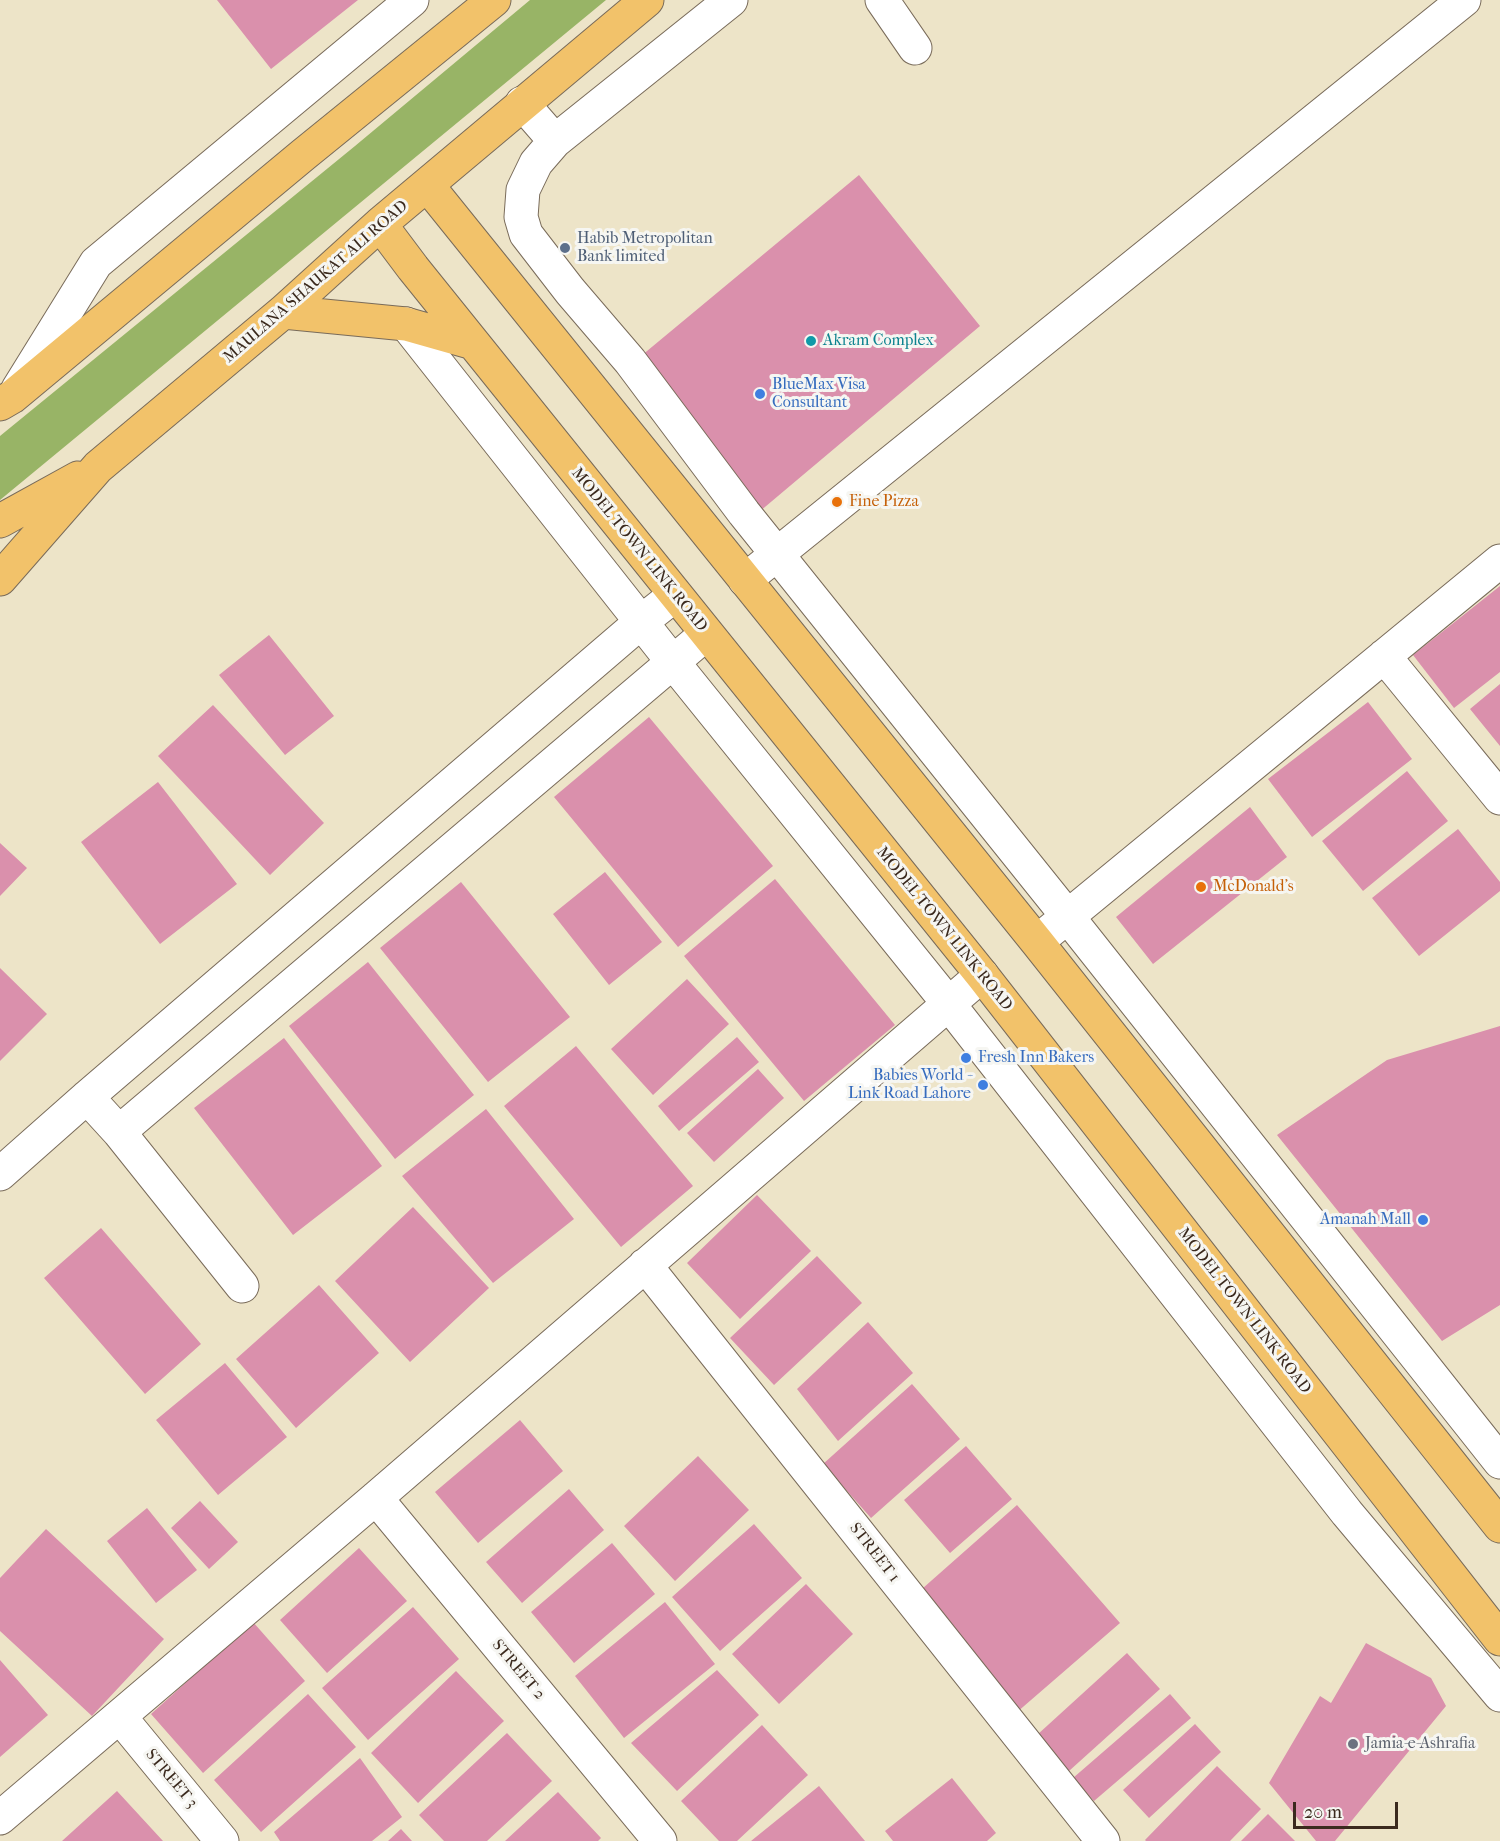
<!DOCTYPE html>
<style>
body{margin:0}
#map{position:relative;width:1500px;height:1841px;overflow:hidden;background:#ede4c8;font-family:"IM FELL French Canon",serif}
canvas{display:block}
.scale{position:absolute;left:1293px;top:1802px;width:105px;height:27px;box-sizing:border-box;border:3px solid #3b2a1e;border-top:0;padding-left:8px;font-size:18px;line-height:21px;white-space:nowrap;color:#3b2a1e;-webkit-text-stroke:4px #f6f6f2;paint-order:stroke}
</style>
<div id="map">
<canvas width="1500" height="1841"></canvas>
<div class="scale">20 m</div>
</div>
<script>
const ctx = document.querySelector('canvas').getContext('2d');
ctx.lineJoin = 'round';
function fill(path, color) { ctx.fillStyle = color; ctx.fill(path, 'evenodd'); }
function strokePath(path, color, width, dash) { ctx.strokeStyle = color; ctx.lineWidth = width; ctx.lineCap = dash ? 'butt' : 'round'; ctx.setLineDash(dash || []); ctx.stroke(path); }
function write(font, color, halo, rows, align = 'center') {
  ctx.font = font + ' "IM FELL French Canon",serif'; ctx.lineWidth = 6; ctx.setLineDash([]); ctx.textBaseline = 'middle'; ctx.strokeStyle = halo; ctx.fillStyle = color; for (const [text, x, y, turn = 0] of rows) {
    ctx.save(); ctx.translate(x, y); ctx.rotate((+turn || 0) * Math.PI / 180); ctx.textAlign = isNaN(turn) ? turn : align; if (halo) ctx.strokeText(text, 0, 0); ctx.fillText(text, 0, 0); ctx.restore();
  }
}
const forest = new Path2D(`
 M530 0H606L0 500V436L355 146Z`);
const building = new Path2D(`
 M217 0H358L271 69Z
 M859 175 980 326 759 512 641 356Z
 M1500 586V672L1454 708 1413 655Z
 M269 635 334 716 285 755 219 675Z
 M1500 684V746L1470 709Z
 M1368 702 1412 759 1312 837 1268 779Z
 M213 705 324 823 270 875 158 756Z
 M649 717 773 866 678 947 554 797Z
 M1407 771 1448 821 1363 891 1322 841Z
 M158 782 237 884 160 944 81 842Z
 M1250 807 1287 857 1153 964 1116 917Z
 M1458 829 1500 882V891L1419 956 1372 898Z
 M0 843 27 868 0 896Z
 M605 872 662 942 609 985 553 914Z
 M775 879 895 1025 804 1101 684 956Z
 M461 882 570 1017 488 1082 380 948Z
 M368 962 474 1095 395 1159 289 1026Z
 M0 968 47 1014 0 1061Z
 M687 979 729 1024 653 1095 611 1049Z
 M1500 1026V1305L1442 1341 1277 1135 1387 1060Z
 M737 1037 759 1062 679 1131 658 1106Z
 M284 1038 382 1166 293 1235 194 1108Z
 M576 1046 693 1186 621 1247 504 1106Z
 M758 1069 784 1098 714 1162 687 1133Z
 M486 1109 574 1219 493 1283 402 1176Z
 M757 1195 811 1251 740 1319 687 1263Z
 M413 1207 489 1288 410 1362 335 1281Z
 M101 1228 201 1344 145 1394 44 1278Z
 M817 1256 862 1303 774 1385 730 1338Z
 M319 1285 379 1353 296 1428 236 1359Z
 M868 1322 913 1373 838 1441 797 1389Z
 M225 1363 287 1437 218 1495 156 1420Z
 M912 1384 960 1439 871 1518 823 1464Z
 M520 1420 563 1471 478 1543 435 1492Z
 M966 1446 1012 1499 950 1553 904 1500Z
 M698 1456 749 1510 675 1581 624 1526Z
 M569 1489 604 1530 522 1603 486 1562Z
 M200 1501 238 1542 209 1569 171 1528Z
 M1017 1505 1120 1623 1016 1713 914 1596Z
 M147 1508 197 1570 156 1603 107 1541Z
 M754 1524 802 1578 720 1651 672 1597Z
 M46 1529 164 1639 92 1716 0 1631V1578Z
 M612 1543 655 1594 574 1663 531 1612Z
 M359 1548 407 1601 327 1673 280 1620Z
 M806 1584 853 1634 779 1704 732 1654Z
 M665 1602 715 1664 624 1738 575 1676Z
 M413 1607 459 1659 368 1740 322 1688Z
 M253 1622 305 1681 203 1773 151 1714Z
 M1366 1643 1431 1678 1446 1706 1335 1841H1316L1269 1783 1320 1696 1331 1703Z
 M1127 1653 1160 1689 1069 1771 1037 1735Z
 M0 1660 48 1715 0 1757Z
 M717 1670 759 1715 677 1791 631 1743Z
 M456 1671 504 1721 418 1803 371 1753Z
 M308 1694 356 1747 261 1832 214 1780Z
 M1170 1694 1191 1718 1094 1801 1073 1778Z
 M1195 1724 1221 1752 1149 1818 1123 1790Z
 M762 1725 808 1775 737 1841H719L681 1801Z
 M507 1733 552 1781 487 1841H444L419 1815Z
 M360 1758 402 1817 372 1841H280L274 1832Z
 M1217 1766 1261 1809 1230 1841H1146L1145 1840Z
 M952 1778 996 1833 987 1841H893L885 1831Z
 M819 1786 865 1841H751Z
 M117 1791 163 1841H62Z
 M558 1792 601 1838 598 1841H505Z
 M1268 1814 1295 1841H1241Z
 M401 1829 412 1841H388Z`);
const minor = new Path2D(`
 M882 0 915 48
 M522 103 555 141 731 0
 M555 141 536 163 523 190 521 217 526 234 570 291 630 361 744 513 1068 917 1500 1462
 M406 324 672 661 948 1003 1347 1513 1500 1695
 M18 389 96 263 412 0
 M745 580 1464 0
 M1384 656 1500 798
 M1050 931 1500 561
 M87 1097 119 1132 242 1286
 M119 1132 706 634
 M0 1174 87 1097 641 622 675 595
 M645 1265 1103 1841
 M376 1498 660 1841
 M120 1717 222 1841
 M0 1818 376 1498 982 975`);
const major = new Path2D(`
 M428 186 1037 942 1500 1526
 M380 224 413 268 982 975 1500 1639
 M283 312 406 324 473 343
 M0 404 12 397 303 155 494 0
 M0 521 78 478
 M0 579 98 467 283 312 380 224 647 0`);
const markers = [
 [565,248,6,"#5c6f8a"],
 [811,341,6,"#0f9aa8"],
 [760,394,6,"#3f7fe0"],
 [837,502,6,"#e8710a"],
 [1201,887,6,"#e8710a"],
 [966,1058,6,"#3f7fe0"],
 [983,1085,6,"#3f7fe0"],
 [1423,1220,6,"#3f7fe0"],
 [1353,1744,6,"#6b7280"]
];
const serviceNames = [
 ["Habib Metropolitan",577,239],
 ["Bank limited",577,257]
];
const streetNames = [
 ["MAULANA SHAUKAT ALI ROAD",316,282,-41],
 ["MODEL TOWN LINK ROAD",639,550,51],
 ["MODEL TOWN LINK ROAD",944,929,51],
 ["MODEL TOWN LINK ROAD",1244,1311,52],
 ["STREET 1",874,1553,52],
 ["STREET 2",518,1670,50],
 ["STREET 3",171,1779,50]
];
const cultureNames = [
 ["Akram Complex",823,341]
];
const shopNames = [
 ["BlueMax Visa",772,385],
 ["Consultant",772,403],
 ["Fresh Inn Bakers",978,1058],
 ["Babies World -",971,1076,"right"],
 ["Link Road Lahore",971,1094,"right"],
 ["Amanah Mall",1411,1220,"right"]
];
const foodNames = [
 ["Fine Pizza",849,502],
 ["McDonald's",1213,887]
];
const worshipNames = [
 ["Jamia-e-Ashrafia",1365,1744]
];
fill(forest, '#98b466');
fill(building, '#da90ac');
strokePath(minor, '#796b5a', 35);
strokePath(major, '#796b5a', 35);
strokePath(minor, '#fff', 33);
strokePath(major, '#f2c26a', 33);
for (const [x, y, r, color] of markers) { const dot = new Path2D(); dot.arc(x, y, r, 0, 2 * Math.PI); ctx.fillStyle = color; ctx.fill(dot); strokePath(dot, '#f6f6f2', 2); }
write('16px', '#4e5e75', '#f6f6f2', serviceNames, 'left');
write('16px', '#3b2a1e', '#f6f6f2', streetNames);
write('16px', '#0d838f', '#f6f6f2', cultureNames, 'left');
write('16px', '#366cbe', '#f6f6f2', shopNames, 'left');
write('16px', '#c56008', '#f6f6f2', foodNames, 'left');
write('16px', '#5b616d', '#f6f6f2', worshipNames, 'left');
</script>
